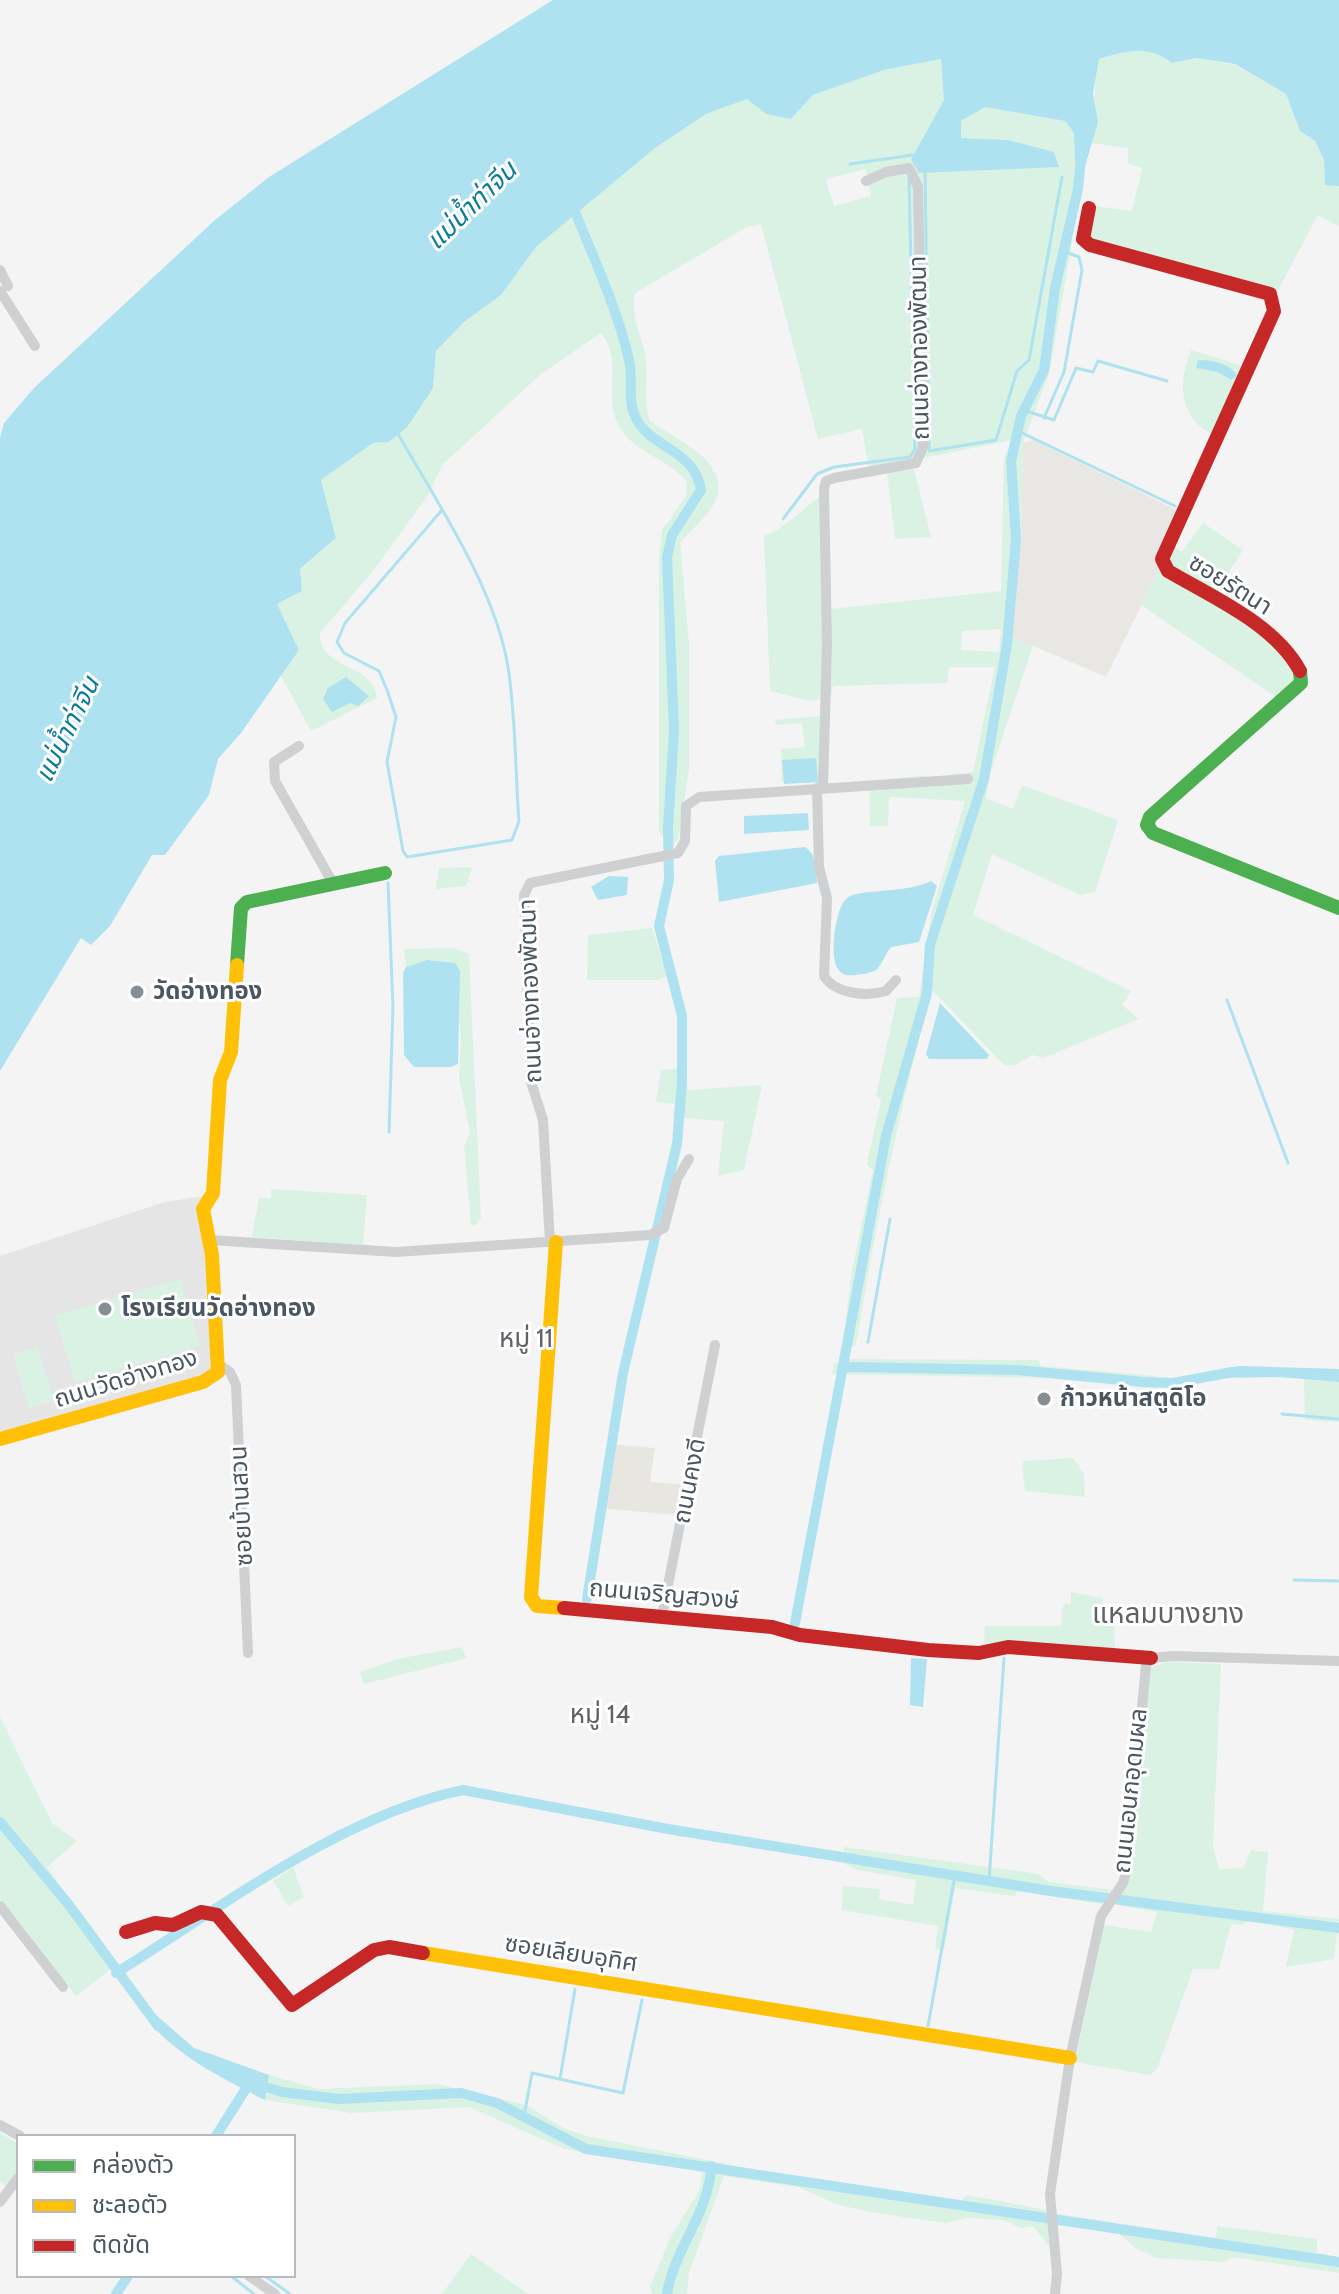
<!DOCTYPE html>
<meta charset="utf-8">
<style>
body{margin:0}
#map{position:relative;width:1339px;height:2294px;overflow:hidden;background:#f4f4f4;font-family:Cabin,"Noto Sans Thai",sans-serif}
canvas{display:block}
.legend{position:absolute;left:16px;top:2134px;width:280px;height:144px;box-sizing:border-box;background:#fff;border:2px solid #b7bbc0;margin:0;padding:10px 14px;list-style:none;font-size:24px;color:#4a5661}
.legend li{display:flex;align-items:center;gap:16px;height:40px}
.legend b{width:40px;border:2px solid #b7bbc0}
</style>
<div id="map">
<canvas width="1339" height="2294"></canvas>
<ul class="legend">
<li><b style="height:10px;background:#4caf50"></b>คล่องตัว</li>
<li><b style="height:10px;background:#ffc107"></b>ชะลอตัว</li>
<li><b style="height:10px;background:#c62828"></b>ติดขัด</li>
</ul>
</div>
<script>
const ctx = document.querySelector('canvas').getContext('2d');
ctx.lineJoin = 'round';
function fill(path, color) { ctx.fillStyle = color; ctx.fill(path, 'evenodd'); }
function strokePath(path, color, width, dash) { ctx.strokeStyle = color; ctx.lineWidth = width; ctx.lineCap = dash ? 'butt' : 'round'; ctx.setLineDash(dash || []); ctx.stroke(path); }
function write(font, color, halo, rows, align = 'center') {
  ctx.font = font + ' Cabin,"Noto Sans Thai",sans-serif'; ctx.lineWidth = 6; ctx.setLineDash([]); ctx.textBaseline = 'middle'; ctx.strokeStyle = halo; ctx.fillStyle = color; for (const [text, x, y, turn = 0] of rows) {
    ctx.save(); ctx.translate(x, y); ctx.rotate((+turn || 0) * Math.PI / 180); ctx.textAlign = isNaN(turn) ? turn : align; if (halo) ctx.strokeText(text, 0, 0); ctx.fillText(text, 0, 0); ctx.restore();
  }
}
const commercial = new Path2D(`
 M1033 440 1179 511 1160 568 1106 677 1010 636 1021 536 1023 443Z`);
const education = new Path2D(`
 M209 1195 216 1363 207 1376 12 1431H0V1256L165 1202Z`);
const green = new Path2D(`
 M1128 51H1156L1173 63 1196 58 1235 65 1286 94 1300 131 1315 141 1324 160 1325 184 1339 186V226L1318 215 1277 292 1088 239 1095 206 1132 211 1142 168 1128 164V148L1091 143C1100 115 1090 88 1099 59Z
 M942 59 944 100 911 158 1059 166 1054 152 1008 140 960 138 961 121 985 107 1065 121 1074 133 1075 161 1086 163 1049 374 1023 443 1021 536 1010 635 1033 646 990 774 986 798 1013 809 1022 785 1118 820 1095 892 1080 895 992 854 973 915 1131 991 1122 1005 1139 1019 1043 1058 1033 1055 1015 1065H1004L932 990C900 1106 876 1222 857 1340L854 1346 842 1351 852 1270 873 1171 867 1164 881 1100 876 1096 897 998 919 997 931 914 965 801 889 797 888 826H870L869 781 921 776 950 780 953 774 973 772 995 667H949L947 683 833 686 831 697 811 701 770 691 764 536C790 527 804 504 828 493L831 609 1001 591 1004 458 1012 440 869 469 862 429 818 439 761 224 747 227 635 293C630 318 644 338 646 363 648 383 643 401 650 421 675 439 738 464 713 506 705 518 690 531 680 543L689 643V769L678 840 668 847 659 831V561L662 530 686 496 687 482C667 456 625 451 615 417 606 388 622 360 601 333L541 374 442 465 428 495 373 571 320 633C318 670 375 663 377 698L311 731 280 674 299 650 277 604 302 591 300 570 336 538 321 480 373 443 389 442 433 388 436 351 464 322 501 295 536 247 655 148 706 114 747 99 766 114 791 119 813 95 884 70ZM866 169 871 196 834 206 826 179ZM1001 629 999 652 961 650 962 631Z
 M1191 350 1243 366 1214 435C1178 418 1178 383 1191 350Z
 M914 469 931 537 895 539 887 473Z
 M1203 523 1243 550 1214 595 1168 568 1172 545 1182 552Z
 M1160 568 1279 647 1297 679 1276 697 1141 605Z
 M821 716V783L782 782 781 749 805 747 802 723 776 725 775 720Z
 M472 867 466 886 436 889 439 868Z
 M652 928 668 976 658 980H587L588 935Z
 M454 948 469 954 481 1218 475 1226 471 1224 464 1147 470 1132 459 1078 461 1038 455 963 427 960 406 967 404 949Z
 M685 1068 688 1090 762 1085 744 1170 718 1176 724 1121 673 1117 674 1104 656 1102 661 1070Z
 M271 1189 367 1195 363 1245 252 1237 259 1198H271Z
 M180 1279 200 1346 75 1383 55 1316Z
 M38 1347 54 1401 29 1408 13 1355Z
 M853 1359 1038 1360 1041 1366 1157 1376V1389L1049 1378 832 1374 834 1363Z
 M1304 1379 1339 1382V1422L1305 1420Z
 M1073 1458 1084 1474 1085 1497 1025 1491 1022 1461Z
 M1071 1592 1103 1598 1102 1614H1114L1115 1651 973 1648 984 1643 985 1626H1061L1062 1605 1071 1604Z
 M462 1647 467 1658 364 1684 360 1672 397 1659Z
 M1169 1662 1221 1664 1213 1846 1219 1869 1243 1868 1251 1850 1268 1852 1263 1911 1339 1919 1334 1959 1286 1967 1294 1930 1250 1920 1242 1925 1231 1924 1219 1969H1193L1157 2069 1150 2075 1075 2062 1104 1925 1151 1932 1157 1912 1118 1905 1135 1852 1146 1684 1150 1667Z
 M0 1717 52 1823 77 1841 47 1867 116 1965 76 1996 0 1899Z
 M844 1847 1039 1874 1048 1882 1114 1890 1105 1903 1100 1904 1017 1891 1015 1896 955 1888 944 1950 935 1949 938 1926 842 1910 843 1886 880 1889 879 1899 913 1905 916 1880 857 1870 843 1863Z
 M293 1867 304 1897 288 1906 273 1881Z
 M269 2075 319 2089 438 2084 526 2105 565 2129 587 2136 762 2171 959 2202 967 2195 1047 2210 1050 2247 1033 2226 1021 2228 1003 2220 968 2218 946 2223 876 2213 839 2205 798 2187 724 2176 689 2273 687 2294H652L650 2287 670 2238 700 2189 702 2172 564 2149 469 2107 352 2113 265 2100Z
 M0 2133 18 2144V2171L6 2186 0 2181Z
 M1059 2214 1216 2238 1217 2226 1317 2239V2253L1339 2257V2273L1232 2257 1224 2262 1156 2258 1137 2249 1117 2232 1059 2225Z
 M471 2254 528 2294H442Z`);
const sand = new Path2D(`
 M608 1444 655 1448 650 1482 693 1485 687 1516 599 1508Z`);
const water = new Path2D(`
 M553 0H1339V186L1325 185 1324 160 1315 141 1300 131 1286 94 1235 64 1196 58 1172 63C1147 44 1128 51 1099 59L1093 93 1098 122 1086 163 1075 162 1074 133 1065 121 985 107 961 121V138L1008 140 1054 152 1059 167 919 173 911 159 944 100 941 59 884 70 813 95 791 119 766 114 747 99 706 114 655 148 536 247 501 295 464 322 436 351 433 388 407 427 389 442 373 443 321 480 336 538 300 569 302 591 277 604 299 650 241 733 218 759 209 795 165 855H152L110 926 91 945 81 938 0 1071V438L4 423 34 388 215 220 269 177Z
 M1198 360C1211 360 1231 363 1237 376L1231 380 1218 372 1196 368Z
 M346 677 369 696 358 706 350 703 332 712 323 699 328 688Z
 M816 758 818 782 784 784 782 760Z
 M808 813 809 830 744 834V816Z
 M805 847C817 855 816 869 817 883L719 902 715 861 719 856Z
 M609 876 628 877 627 895 598 900 591 887Z
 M931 881 937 886 919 942 891 947C885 954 883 962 878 968 874 972 866 974 861 974 852 976 843 977 838 969 829 958 835 907 847 898 860 888 905 894 931 881Z
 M427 960 455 963 460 971 458 1064 451 1067H414L404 1055 403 973 406 967Z
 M940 1003 989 1055 987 1059H929L926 1054Z
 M1240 1366 1339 1369V1382L1279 1377 1222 1378 1221 1369Z
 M911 1658 927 1659 923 1707 910 1705Z
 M155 2014 194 2048 269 2075 265 2100C222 2078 180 2058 148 2021Z`);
const stream = new Path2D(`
 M850 164 913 155
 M925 169 929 451 996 440 1017 371 1029 360 1062 177
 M1023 410 1054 420 1076 368 1093 372 1098 361 1167 381
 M1044 418 1064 372 1082 270 1079 257 1063 251
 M1018 431 1175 506
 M398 434C437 502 495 588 508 667 516 717 515 770 519 821L512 840 407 857 403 851 387 762 396 717 387 690 379 671 344 653 337 642 345 623 442 510
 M783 519 817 474 834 467 910 457 915 449 909 178
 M388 883 393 1007 389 1132
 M1227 1000 1288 1163
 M868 1342 890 1219
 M1282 1414 1339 1419
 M1294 1580 1339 1581
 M989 1881 1004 1658
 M928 2026 955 1875
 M560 2079 575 1989
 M524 2116 532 2073 623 2093 642 2000
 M231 2276 254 2294
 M265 2276 290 2294`);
const canal = new Path2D(`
 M572 204C592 255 617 307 629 360 634 380 626 401 637 420 653 449 695 450 701 490L672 535 667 557 674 731 668 827 669 880 659 926 682 1016V1082L677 1144 623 1373 587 1599
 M845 1367 1017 1370 1144 1382 1173 1383 1233 1372
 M795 1623 886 1136 927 993 930 945 984 779 1007 644 1016 540 1011 461 1021 416 1044 370 1055 288 1078 189 1082 149
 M0 1822 69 1905 158 2026
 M116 1973C220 1908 342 1815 463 1790L668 1829 1051 1891 1339 1928
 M256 2084 282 2092 339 2099 461 2093 497 2103 586 2149 1339 2262
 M216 2136 250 2082
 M116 2294 128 2276
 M667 2294C674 2249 710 2212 711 2166`);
const street = new Path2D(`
 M0 270 8 286
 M0 291 35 346
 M299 746 274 762 275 781 334 885
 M817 788 819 867 827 898 824 976C835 994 867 997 886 991L896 980
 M823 789 827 643 824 488 826 481 834 478 916 463 923 447 918 187 909 168 886 172 866 181
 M210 1240 396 1252 650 1235 664 1228 677 1179 689 1159
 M550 1242 543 1120 531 1082 524 895 530 883 678 853 685 841 686 806 699 797 968 779
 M221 1366 230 1372 236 1385 248 1653
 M662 1616 715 1345
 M0 1906 63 1987
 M0 2125 20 2136
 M0 2202 18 2178
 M249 2276 275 2294
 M1055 2294 1057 2274 1050 2194 1070 2058 1101 1916 1123 1883 1127 1869 1146 1665 1151 1658 1173 1656 1339 1661`);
const fast = new Path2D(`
 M1300 671 1301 683 1150 817 1147 825 1153 833 1339 908
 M237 965 241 908 247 902 385 873`);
const slow = new Path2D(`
 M556 1242 531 1597 537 1606 564 1608
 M0 1439 203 1382 218 1372 212 1255 203 1209 213 1193 220 1080 231 1052 237 965
 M423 1953 1070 2058`);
const jam = new Path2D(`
 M1089 208 1083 239 1090 245 1270 294 1274 311 1162 559 1168 571C1212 597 1275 624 1300 671
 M564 1608 772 1627 800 1635 928 1650 979 1653 1008 1647 1151 1658
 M126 1932 155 1923 173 1925 201 1912 217 1915 292 2005 374 1950 389 1947 423 1953`);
const markers = [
 [137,992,8,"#868d94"],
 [105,1309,8,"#868d94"],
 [1044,1399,8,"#868d94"]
];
const streetNames = [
 ["ถนนอ่างทองพัฒนา",920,348,-91],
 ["ซอยรัตนา",1230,585,32],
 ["ถนนอ่างทองพัฒนา",531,991,-92],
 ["ถนนวัดอ่างทอง",126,1379,-17],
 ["ถนนคงดี",690,1481,-79],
 ["ซอยบ้านสวน",242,1506,-93],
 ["ถนนเจริญสวงษ์",664,1595,5],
 ["ถนนเอนกอุดมผล",1131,1791,-84],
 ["ซอยเลียบอุทิศ",571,1954,9]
];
const poiNames = [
 ["วัดอ่างทอง",153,992],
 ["โรงเรียนวัดอ่างทอง",121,1309],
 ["ก้าวหน้าสตูดิโอ",1060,1399]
];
const waterNames = [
 ["แม่น้ำท่าจีน",472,206,-44],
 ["แม่น้ำท่าจีน",68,730,-64]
];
const neighbourhoodNames = [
 ["หมู่ 11",526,1339],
 ["หมู่ 14",600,1715]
];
const quarterNames = [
 ["แหลมบางยาง",1168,1615]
];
fill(commercial, '#e8e7e3');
fill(education, '#e6e5e6');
fill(green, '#d9f2e3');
fill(sand, '#e7e6e1');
fill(water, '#aee2f0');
strokePath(stream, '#aee2f0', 3);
strokePath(canal, '#aee2f0', 10);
strokePath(street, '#ced0d2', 10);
strokePath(fast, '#4caf50', 14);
strokePath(slow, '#ffc107', 14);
strokePath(jam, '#c62828', 14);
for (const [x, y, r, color] of markers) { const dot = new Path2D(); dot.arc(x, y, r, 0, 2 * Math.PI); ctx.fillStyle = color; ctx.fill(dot); strokePath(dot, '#fff', 3); }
write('24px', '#4a5661', '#fff', streetNames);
write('bold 24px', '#4a5661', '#fff', poiNames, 'left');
write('italic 26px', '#0c7c9b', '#fff', waterNames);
write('26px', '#5f6368', '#fff', neighbourhoodNames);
write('28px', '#5f6368', '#fff', quarterNames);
</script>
